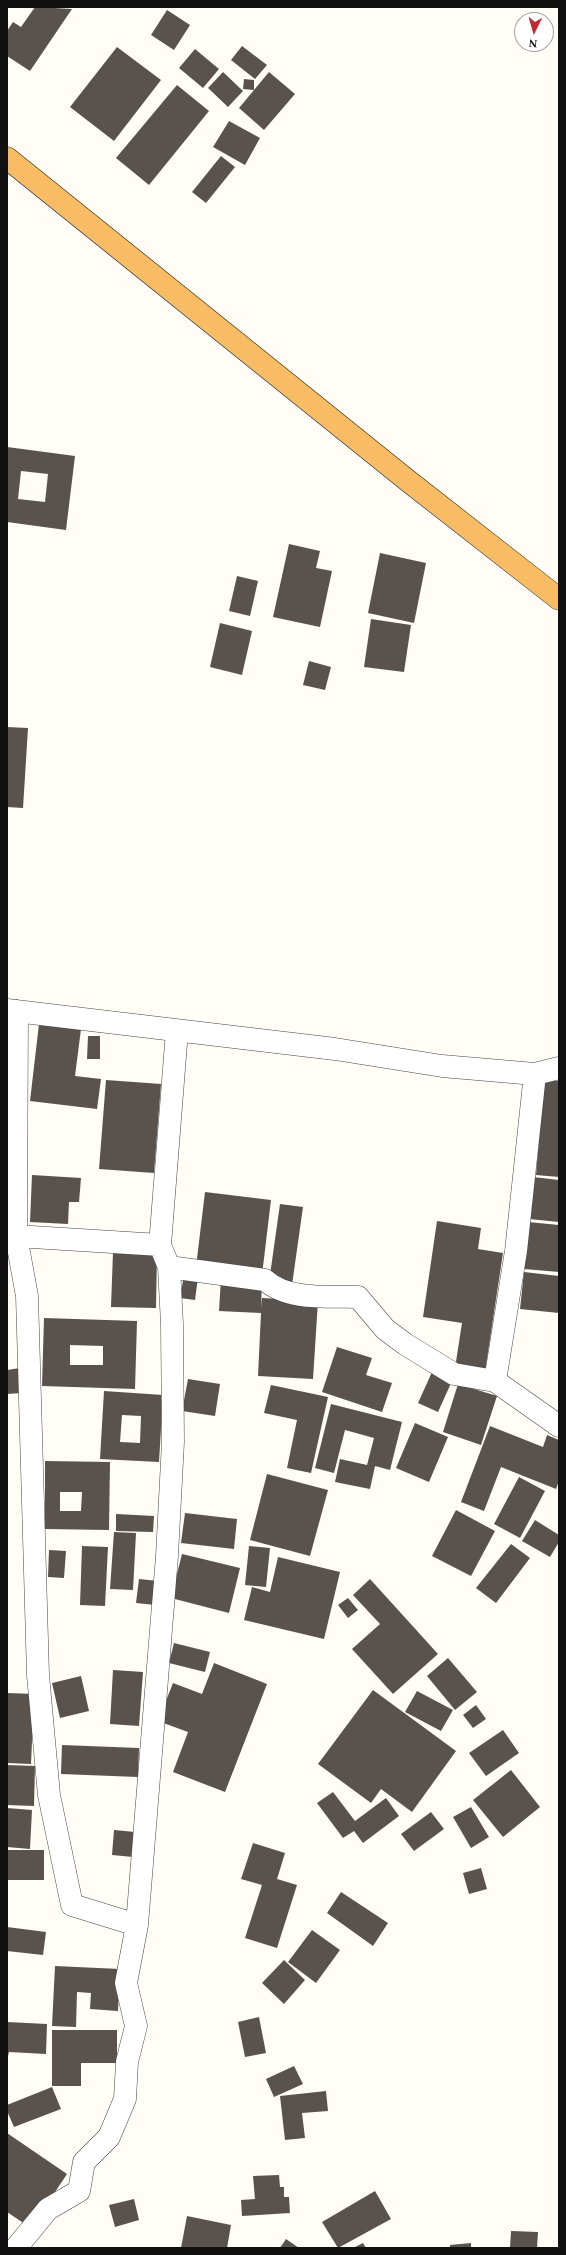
<!DOCTYPE html>
<style>
body{margin:0}
#map{position:relative;width:566px;height:2255px;overflow:hidden;background:#fffdf5;font-family:Spectral,serif}
canvas{display:block}
.frame{position:absolute;inset:0;border:8px solid #111;pointer-events:none}
.north{position:absolute;left:514px;top:12px;width:40px;height:40px;box-sizing:border-box;background:#fff;border:1px solid #a0a0a0;border-radius:50%;rotate:185deg;font-size:11px;font-weight:700;line-height:16px;text-align:center;color:#111}
.north::after{content:'';display:block;margin:auto;width:14px;height:18px;background:#c4262e;clip-path:polygon(50% 0,100% 100%,50% 72%,0 100%)}
</style>
<div id="map">
<canvas width="566" height="2255"></canvas>
<div class="frame"></div>
<div class="north">N</div>
</div>
<script>
const ctx = document.querySelector('canvas').getContext('2d');
ctx.lineJoin = 'round';
function fill(path, color) { ctx.fillStyle = color; ctx.fill(path, 'evenodd'); }
function strokePath(path, color, width, dash) { ctx.strokeStyle = color; ctx.lineWidth = width; ctx.lineCap = dash ? 'butt' : 'round'; ctx.setLineDash(dash || []); ctx.stroke(path); }
const building = new Path2D(`
 M35 7 72 9 30 71 7 56V31L13 22 21 27Z
 M167 10 190 25 174 50 151 35Z
 M242 46 267 65 255 79 231 60Z
 M117 47 161 80 114 141 70 107Z
 M195 49 219 69 203 88 179 68Z
 M223 72 243 91 228 107 208 88Z
 M269 72 295 94 264 130 239 108Z
 M244 79 254 80V90L243 89Z
 M177 85 209 111 149 185 116 158Z
 M229 121 260 138 245 165 213 147Z
 M221 156 235 167 206 203 192 192Z
 M7 447 75 456 66 530 7 522ZM21 471 48 474 45 502 18 499Z
 M289 544 320 551 316 568 332 571 320 627 273 617Z
 M380 553 426 563 414 623 368 613Z
 M237 576 258 581 250 616 229 611Z
 M371 619 411 625 404 672 364 667Z
 M220 623 252 631 242 675 210 667Z
 M309 661 331 667 325 690 303 685Z
 M7 727 28 728 23 808 7 807Z
 M39 1024 81 1029 75 1076 101 1079 97 1109 30 1101Z
 M88 1036H100V1059H87Z
 M544 1079 559 1081V1177L536 1175Z
 M106 1080 161 1084 154 1173 99 1169Z
 M32 1175 81 1178 79 1202H69L68 1224 30 1222Z
 M533 1177 559 1180V1222L529 1219Z
 M205 1192 271 1200 262 1275 196 1267Z
 M280 1204 303 1207 292 1285 269 1282Z
 M437 1221 481 1228 478 1249 503 1253 485 1372 455 1368 462 1323 423 1317Z
 M528 1222 559 1225V1272L524 1269Z
 M113 1252 157 1253 156 1308 111 1307Z
 M524 1272 559 1276V1313L520 1309Z
 M184 1275 198 1277 195 1300 180 1298Z
 M221 1278 262 1280 261 1308 262 1298 318 1301 313 1379 258 1376 261 1313 219 1311Z
 M44 1318 137 1321 135 1389 42 1386ZM70 1345 103 1346V1365H70Z
 M337 1347 372 1358 366 1375 392 1383 382 1412 322 1392Z
 M20 1368 22 1393 7 1394V1370Z
 M432 1372 452 1381 438 1412 418 1403Z
 M188 1379 220 1384 215 1416 182 1411Z
 M458 1384 497 1396 481 1445 443 1432Z
 M271 1385 328 1397 311 1473 287 1468 297 1420 264 1413Z
 M104 1391 163 1395 159 1462 100 1459ZM122 1415 141 1416 140 1443 120 1442Z
 M331 1404 402 1422 390 1470 375 1466 370 1489 335 1482 340 1459 367 1465 374 1438 345 1430 334 1473 315 1468Z
 M415 1423 448 1437 429 1482 396 1468Z
 M490 1426 543 1447 547 1435 559 1440V1481L556 1489 501 1467 484 1511 461 1502Z
 M45 1461 110 1462 109 1530 45 1529ZM60 1492H82L81 1511H60Z
 M267 1474 328 1490 310 1556 250 1540Z
 M519 1477 545 1491 520 1538 494 1524Z
 M456 1510 495 1531 471 1576 432 1556Z
 M185 1513 237 1519 234 1549 181 1543Z
 M116 1514 154 1516 153 1532 116 1531Z
 M535 1520 559 1535V1542L550 1557 522 1541Z
 M114 1532 136 1533 133 1590 110 1589Z
 M511 1544 530 1558 496 1603 476 1588Z
 M82 1546 108 1547 105 1606 80 1605Z
 M249 1546 270 1548 266 1587 245 1585Z
 M49 1550 66 1551 64 1578 48 1577Z
 M182 1554 240 1568 229 1613 171 1598Z
 M278 1557 340 1572 324 1639 244 1620 252 1587 270 1592Z
 M139 1579 158 1581 155 1605 136 1603Z
 M370 1579 438 1654 393 1694 352 1649 380 1624 353 1595Z
 M348 1598 358 1610 348 1618 338 1605Z
 M174 1643 210 1652 205 1672 169 1663Z
 M448 1658 477 1692 455 1710 427 1676Z
 M214 1663 267 1684 225 1792 173 1772 188 1732 158 1721 173 1683 202 1694Z
 M113 1670 143 1672 139 1726 110 1724Z
 M81 1676 89 1711 60 1718 52 1683Z
 M373 1690 456 1751 412 1812 381 1789 371 1803 318 1764Z
 M417 1691 453 1710 441 1731 405 1712Z
 M7 1693 34 1694 31 1764 7 1763Z
 M476 1705 486 1719 473 1728 463 1715Z
 M503 1730 519 1753 486 1776 469 1753Z
 M62 1745 139 1748 138 1777 61 1774Z
 M7 1765 35 1766 34 1806 7 1805Z
 M511 1770 540 1807 503 1837 473 1800Z
 M333 1792 355 1821 386 1798 399 1816 363 1843 354 1831 343 1838 317 1803Z
 M471 1807 489 1837 471 1848 453 1817Z
 M7 1808 32 1810 30 1849 7 1847Z
 M431 1812 444 1829 414 1851 401 1834Z
 M114 1830 135 1832 133 1857 112 1855Z
 M253 1843 285 1853 277 1879 297 1885 277 1948 245 1938 262 1885 241 1879Z
 M7 1850H44V1880H7Z
 M481 1868 487 1889 469 1894 463 1873Z
 M341 1892 388 1923 373 1946 327 1913Z
 M7 1927 46 1932 43 1955 7 1951Z
 M312 1930 340 1950 316 1983 288 1962Z
 M284 1960 305 1980 284 2004 262 1983Z
 M55 1966 120 1969 118 2011 90 2009 91 1993 77 1992 76 2027 52 2026Z
 M259 2017 266 2053 245 2057 238 2022Z
 M7 2022 47 2024 46 2054 9 2052 7 2060Z
 M52 2030H117V2063H81V2086H52Z
 M294 2066 303 2084 274 2097 266 2079Z
 M52 2087 61 2109 14 2127 7 2111V2105Z
 M326 2091 328 2111 302 2113 305 2138 285 2140 280 2096Z
 M7 2133 67 2174 31 2228 7 2212Z
 M279 2175 280 2187H284V2197H289L290 2213 242 2216 241 2200 255 2199 253 2176Z
 M375 2191 391 2219 338 2248 322 2222Z
 M134 2199 139 2220 115 2227 109 2205Z
 M187 2216 231 2225 227 2248H181Z
 M511 2231 538 2232 537 2248H510Z
 M286 2239 299 2248H280Z
 M363 2243 366 2248H353Z
 M471 2243V2248H450V2245Z`);
const minor = new Path2D(`
 M7 1010 335 1049 442 1066 535 1074 559 1068
 M17 1011 16 1236 27 1296 38 1675 49 1795 72 1905 137 1925
 M16 1236 160 1245
 M169 1267 265 1280C288 1301 329 1296 358 1297L385 1329 405 1344 454 1374 495 1381 559 1426
 M495 1381 516 1251 535 1074
 M16 2248 48 2209 79 2191 84 2162 109 2137 125 2099 127 2062 136 2026 126 1983 137 1925 167 1556 173 1442 172 1324 169 1267 160 1245 177 1031`);
const trunk = new Path2D(`
 M7 158 407 480 559 599`);
fill(building, '#5a524d');
strokePath(minor, '#444', 23);
strokePath(trunk, '#222', 23);
strokePath(minor, '#fff', 22);
strokePath(trunk, '#f7bc64', 22);
</script>
